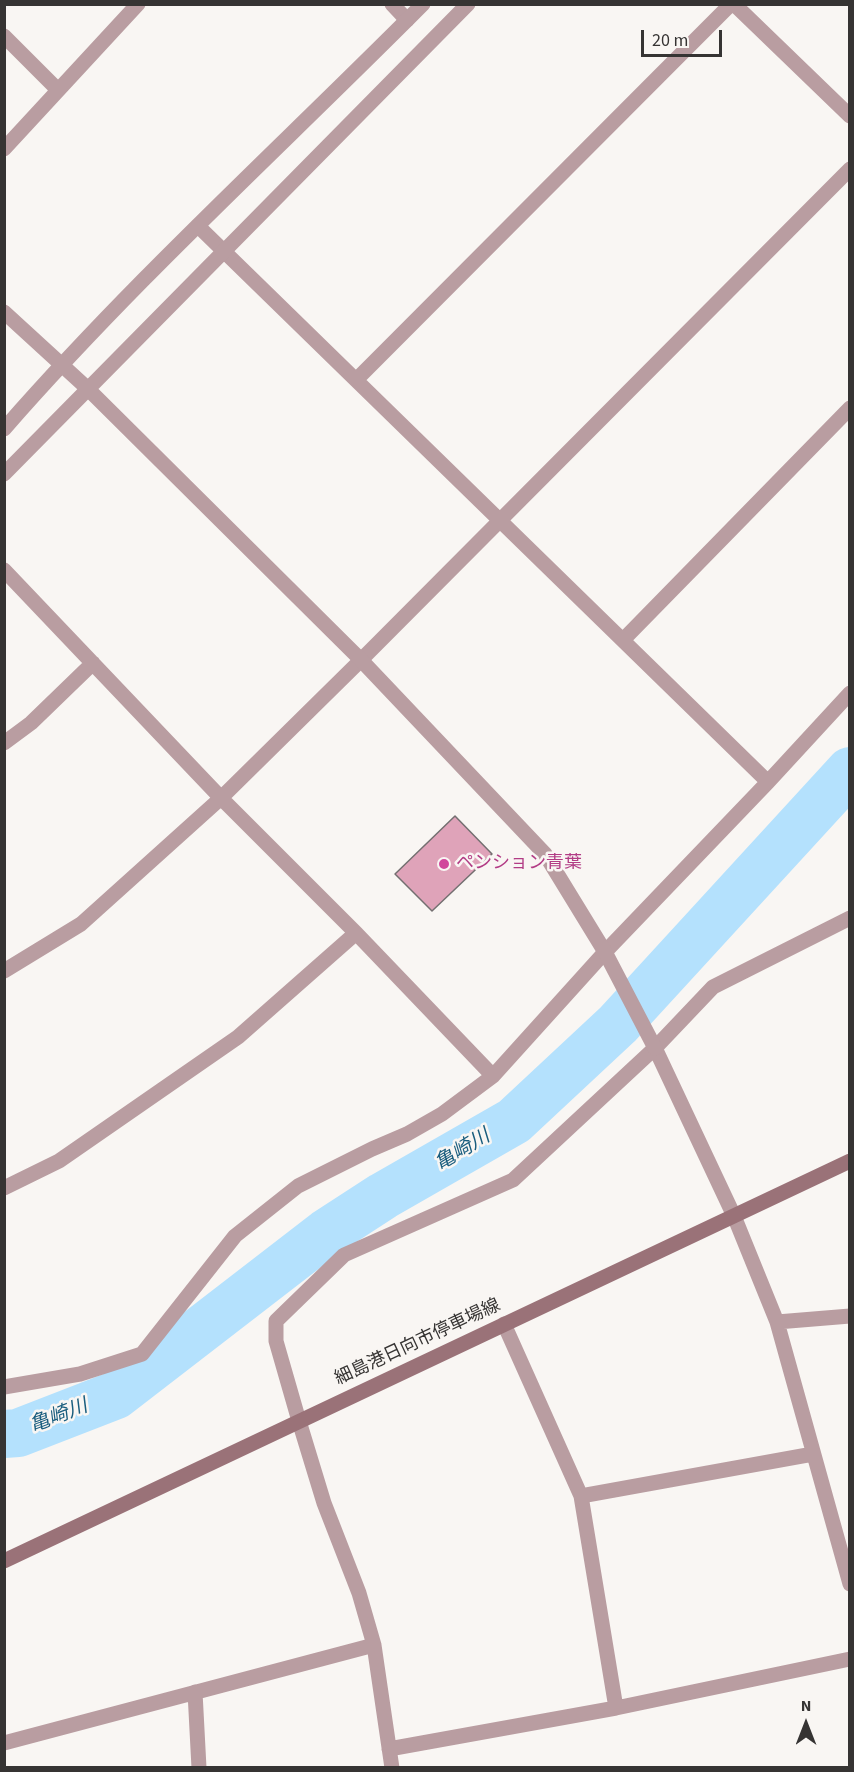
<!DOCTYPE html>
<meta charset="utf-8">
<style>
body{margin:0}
#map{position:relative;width:854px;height:1772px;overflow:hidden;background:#f9f6f3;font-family:"Source Sans 3",sans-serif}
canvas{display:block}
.frame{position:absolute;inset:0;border:6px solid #363433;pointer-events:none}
.north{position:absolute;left:776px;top:1694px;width:60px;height:60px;-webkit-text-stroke:4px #f9f6f3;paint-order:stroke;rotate:0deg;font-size:16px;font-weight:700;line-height:24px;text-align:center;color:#363433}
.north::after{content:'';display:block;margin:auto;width:21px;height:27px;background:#363433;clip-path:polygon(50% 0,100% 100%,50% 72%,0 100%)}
.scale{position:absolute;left:641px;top:30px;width:81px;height:27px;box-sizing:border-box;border:3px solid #363433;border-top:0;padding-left:8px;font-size:18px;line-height:21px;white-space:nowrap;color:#363433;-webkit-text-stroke:4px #f9f6f3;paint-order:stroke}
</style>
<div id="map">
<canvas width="854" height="1772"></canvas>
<div class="frame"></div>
<div class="north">N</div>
<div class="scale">20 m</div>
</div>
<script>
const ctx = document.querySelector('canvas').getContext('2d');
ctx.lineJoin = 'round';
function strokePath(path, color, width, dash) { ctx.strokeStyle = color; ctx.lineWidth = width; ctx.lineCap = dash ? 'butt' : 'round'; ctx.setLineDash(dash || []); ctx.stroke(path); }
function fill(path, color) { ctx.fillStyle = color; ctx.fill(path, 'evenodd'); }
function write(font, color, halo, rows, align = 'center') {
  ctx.font = font + ' "Source Sans 3","Noto Sans JP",sans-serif'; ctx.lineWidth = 5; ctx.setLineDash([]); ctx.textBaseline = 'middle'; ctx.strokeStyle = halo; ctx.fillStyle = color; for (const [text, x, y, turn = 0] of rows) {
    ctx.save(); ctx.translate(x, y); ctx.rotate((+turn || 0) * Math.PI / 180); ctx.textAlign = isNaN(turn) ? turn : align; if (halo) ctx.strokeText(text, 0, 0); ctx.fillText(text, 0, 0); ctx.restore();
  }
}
const river = new Path2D(`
 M4 1434 18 1433 116 1395 326 1233 383 1196 514 1121 618 1024 850 771`);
const building = new Path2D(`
 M455 816 492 854 432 911 395 874Z`);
const minor = new Path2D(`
 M392 4 407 20
 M734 4 850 116
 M4 36 58 90
 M4 149 138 4
 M198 226 768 782
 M356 380 731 4
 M4 570 221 798 356 933 493 1076
 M623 640 850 408
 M4 743 31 723 93 663
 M4 971 81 924 221 798 361 660 850 169
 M655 1048 734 1216 777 1322 850 1584
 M4 1188 59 1161 238 1037 356 933
 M777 1322 850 1316
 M504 1324 581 1496 616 1708
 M4 1387 80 1374 142 1354 235 1236 298 1186 372 1149 407 1134 442 1114 493 1076 605 952 768 782 850 693
 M581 1496 813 1454
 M195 1692 199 1768
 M4 1743 374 1645
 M389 1749 616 1708 850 1659
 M392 1768 374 1645 359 1593 324 1503 299 1421 276 1341V1321L344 1255 513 1180 655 1048 713 987 850 918`);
const tertiary = new Path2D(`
 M4 312 87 388 361 660 545 854 605 952 655 1048
 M4 429C135 279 283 145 423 4
 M4 474 468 4`);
const secondary = new Path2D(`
 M4 1561 850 1161`);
const markers = [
 [444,864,6,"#d1479c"]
];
const hotelNames = [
 ["ペンション青葉",456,864]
];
const streetNames = [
 ["細島港日向市停車場線",418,1343,-25]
];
const waterNames = [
 ["亀崎川",463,1151,-31],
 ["亀崎川",59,1417,-21]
];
strokePath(river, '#b4e1fd', 48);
fill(building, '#dfa3b9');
strokePath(building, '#736f70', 1.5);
strokePath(minor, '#b99da1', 15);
strokePath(tertiary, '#b99da1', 15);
strokePath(secondary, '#9a7278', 15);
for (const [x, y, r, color] of markers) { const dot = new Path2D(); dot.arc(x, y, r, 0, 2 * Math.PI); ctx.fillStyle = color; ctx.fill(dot); strokePath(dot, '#f9f6f3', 2); }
write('18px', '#b23c85', '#f9f6f3', hotelNames, 'left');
write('18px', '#363433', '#f9f6f3', streetNames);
write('italic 20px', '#195d7e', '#f9f6f3', waterNames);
</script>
